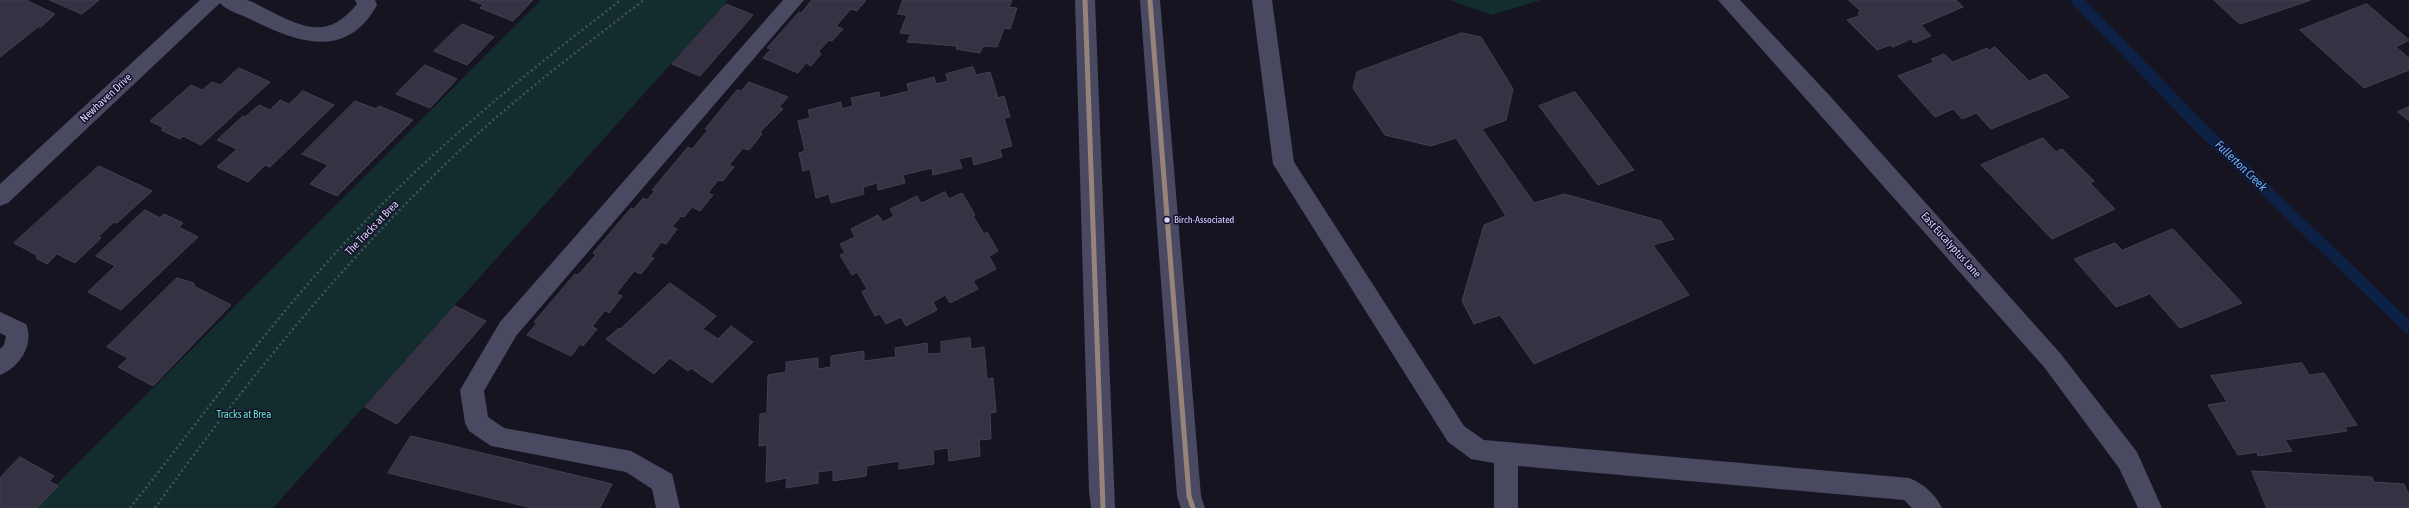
<!DOCTYPE html>
<style>
body{margin:0}
canvas{display:block;background:#161421}
</style>
<canvas width="2409" height="508"></canvas>
<script>
const ctx = document.querySelector('canvas').getContext('2d');
ctx.lineJoin = 'round';
function fill(path, color) { ctx.fillStyle = color; ctx.fill(path, 'evenodd'); }
function strokePath(path, color, width, dash) { ctx.strokeStyle = color; ctx.lineWidth = width; ctx.lineCap = dash ? 'butt' : 'round'; ctx.setLineDash(dash || []); ctx.stroke(path); }
function write(font, color, halo, rows, align = 'center') {
  ctx.font = font + ' "Asap Condensed",sans-serif'; ctx.lineWidth = 3; ctx.setLineDash([]); ctx.textBaseline = 'middle'; ctx.strokeStyle = halo; ctx.fillStyle = color; for (const [text, x, y, turn = 0] of rows) {
    ctx.save(); ctx.translate(x, y); ctx.rotate((+turn || 0) * Math.PI / 180); ctx.textAlign = isNaN(turn) ? turn : align; if (halo) ctx.strokeText(text, 0, 0); ctx.fillText(text, 0, 0); ctx.restore();
  }
}
const green = new Path2D(`
 M541 0H728L273 508H33Z
 M1450 0H1541L1491 15Z`);
const stream = new Path2D(`
 M2077 0 2200 127 2409 328`);
const building = new Path2D(`
 M0 0H26L55 14 41 27H38L0 57Z
 M50 0H99L82 14Z
 M471 0H533L513 21 480 8 483 5Z
 M812 0H866L857 11 851 9 836 26 843 29 832 41 829 40 818 52 821 54 811 66 806 63 798 73 763 58 771 49 767 48 799 12 801 13Z
 M903 0H1012L1009 7 1017 8 1010 29 1004 28 997 47 983 46 980 53 956 49 957 46 907 42 911 34 900 33 907 15 898 14Z
 M1849 0H1956L1963 7 1921 25 1931 36 1914 43 1911 39 1893 47 1890 45 1877 50 1847 20 1861 15 1858 13 1860 11Z
 M2214 0H2311L2240 24Z
 M726 4 753 15 700 76 672 64Z
 M2367 4 2409 40 2396 47 2409 58V70L2364 88 2300 30Z
 M462 24 494 37 467 65 434 51Z
 M1462 33 1481 37 1513 89 1506 120 1482 129 1534 203 1564 194 1661 221 1674 239 1653 245 1689 295 1534 364 1500 315 1474 324 1462 301 1484 225 1506 216 1456 138 1431 146 1385 135 1353 88 1357 72Z
 M1995 47 2029 81 2046 74 2069 97 1991 129 1976 113 1962 119 1953 109 1935 117 1898 76 1934 62 1931 59 1944 54 1953 62 1987 48 1989 50Z
 M425 65 457 79 430 108 396 94Z
 M973 67 976 75 990 72 998 98 1004 96 1010 117 1004 118 1012 146 1000 149 1002 157 974 165 972 156 959 159 962 168 933 175 932 168 903 175 905 183 878 190 877 183 863 187 864 194 831 203 829 194 816 198 810 169 803 171 799 153 805 151 798 121 810 118 808 110 841 102 842 109 853 106 851 98 879 92 880 98 909 91 907 84 934 77 936 84 948 81 946 74Z
 M239 68 270 82 201 145 183 136 180 139 161 130 164 128 150 121 191 85 202 90 212 82 220 85Z
 M749 82 788 97 779 107 783 109 760 132 762 134 749 150 743 148 729 165 734 167 723 181 718 180 708 193 713 195 700 211 692 207 684 217 681 216 672 227 677 229 666 244 661 242 650 257 654 258 641 274 634 271 616 294 622 296 609 313 605 310 592 327 597 329 583 346 580 344 571 356 527 335 537 323 534 322 575 274 578 275 596 255 593 253 631 208 634 209 643 198 647 200 655 191 652 190 688 147 692 149 708 130 705 129 737 90 741 91Z
 M303 91 334 105 270 167 265 165 248 182 217 167 237 149 217 140 243 116 245 117 259 105 270 110 280 100 289 104Z
 M1575 92 1634 170 1598 185 1539 106Z
 M355 101 376 109 379 106 413 120 337 196 310 184 328 165 302 154Z
 M2409 107V121L2398 112Z
 M2043 138 2056 152 2062 149 2094 181 2090 183 2115 209 2052 239 1981 165Z
 M99 166 152 191 117 223 114 222 98 237 101 238 75 263 57 254 47 264 36 258 38 256 14 243Z
 M945 192 949 199 962 193 975 215 973 216 984 234 987 232 998 251 989 256 996 269 973 281 978 289 950 303 945 295 933 302 937 310 906 326 901 317 886 324 880 314 875 316 862 292 867 289 857 272 852 275 840 255 845 253 840 244 855 237 851 229 878 215 883 222 894 216 890 209 917 196 921 203Z
 M145 210 160 218 164 214 183 223 179 227 198 237 121 310 88 292 115 266 96 256Z
 M2173 229 2242 303 2180 328 2150 294 2116 307 2074 259 2115 243 2122 250Z
 M177 278 194 283V286L231 305 153 386 118 367 128 358 107 347Z
 M670 283 716 316 703 329 718 339 731 326 753 342 712 383 691 368 688 371 670 358 654 374 606 339 619 328 620 329Z
 M455 306 486 321 397 424 365 407Z
 M970 338 971 349 984 347 987 379 993 378 996 412 990 413 991 439 979 440 980 456 949 461 948 448 933 450 934 464 899 469V461L867 466 866 476 833 481V470L818 472V483L786 488 787 478 766 482 767 445 759 446 760 414 767 413 768 375 786 372V362L818 358V369L831 367V356L864 351V361L896 357 895 348 927 343 928 354 941 353V342Z
 M2302 363 2309 375 2324 373 2357 425 2345 427 2347 431 2285 440 2292 451 2258 456 2257 452 2238 455 2208 405 2227 402 2211 376Z
 M411 436 612 484 600 508H532L388 473Z
 M20 457 54 476 49 481 58 486 37 508H0V478Z
 M2252 471 2372 477 2374 482 2404 484 2409 495V508H2267Z`);
const path = new Path2D(`
 M130 508C197 424 259 337 331 258 418 161 518 79 621 0
 M155 508C246 381 344 261 457 153 515 98 580 49 644 0`);
const minor = new Path2D(`
 M200 0C214 0 231 0 246 0 253 1 261 7 268 10 304 28 328 40 357 4L355 0H375L377 5C347 60 298 43 252 20 243 15 226 11 220 3L8 203 0 206V184Z
 M783 0H804L516 336 484 391 488 417 504 428 631 451 672 474 680 508H656L652 489 626 472 491 446 469 431 465 423 460 390 500 322Z
 M1075 0H1095L1115 508H1091L1089 491Z
 M1140 0H1160L1201 496 1205 508H1181L1177 496Z
 M1252 0H1272L1294 162 1464 426 1484 440 1909 478C1923 483 1936 495 1942 508H1912L1904 500 1518 466V508H1494V463L1471 459 1448 442 1273 164Z
 M1718 0H1740L1830 96 2060 353 2137 452 2162 508H2138L2119 468 2044 367Z
 M0 312 26 324C35 344 19 368 0 375V349L4 345 6 336 0 333Z`);
const bus1 = new Path2D(`
 M1085 0 1103 508
 M1150 0 1189 496 1193 508`);
const markers = [
 [1167,220,3.5,"#d9d4ff"]
];
const busNames = [
 ["Birch-Associated",1174,220]
];
const streetNames = [
 ["Newhaven Drive",106,98,-43],
 ["The Tracks at Brea",372,228,-46],
 ["East Eucalyptus Lane",1951,245,48]
];
const parkNames = [
 ["Tracks at Brea",244,415]
];
const waterNames = [
 ["Fullerton Creek",2241,166,44]
];
fill(green, '#132c2d');
strokePath(stream, '#0d2144', 12);
fill(building, '#343243');
strokePath(building, '#433f54', 1);
strokePath(path, '#44505f', 2.5, [2, 3]);
fill(minor, '#4a4962');
strokePath(bus1, '#96847a', 5);
for (const [x, y, r, color] of markers) { const dot = new Path2D(); dot.arc(x, y, r, 0, 2 * Math.PI); ctx.fillStyle = color; ctx.fill(dot); strokePath(dot, '#130f26', 1.5); }
write('10px', '#d9d4ff', '#130f26', busNames, 'left');
write('11px', '#d9d4ff', '#130f26', streetNames);
write('11px', '#5fe0c0', '#130f26', parkNames);
write('italic 12px', '#62b6ff', '#130f26', waterNames);
</script>
